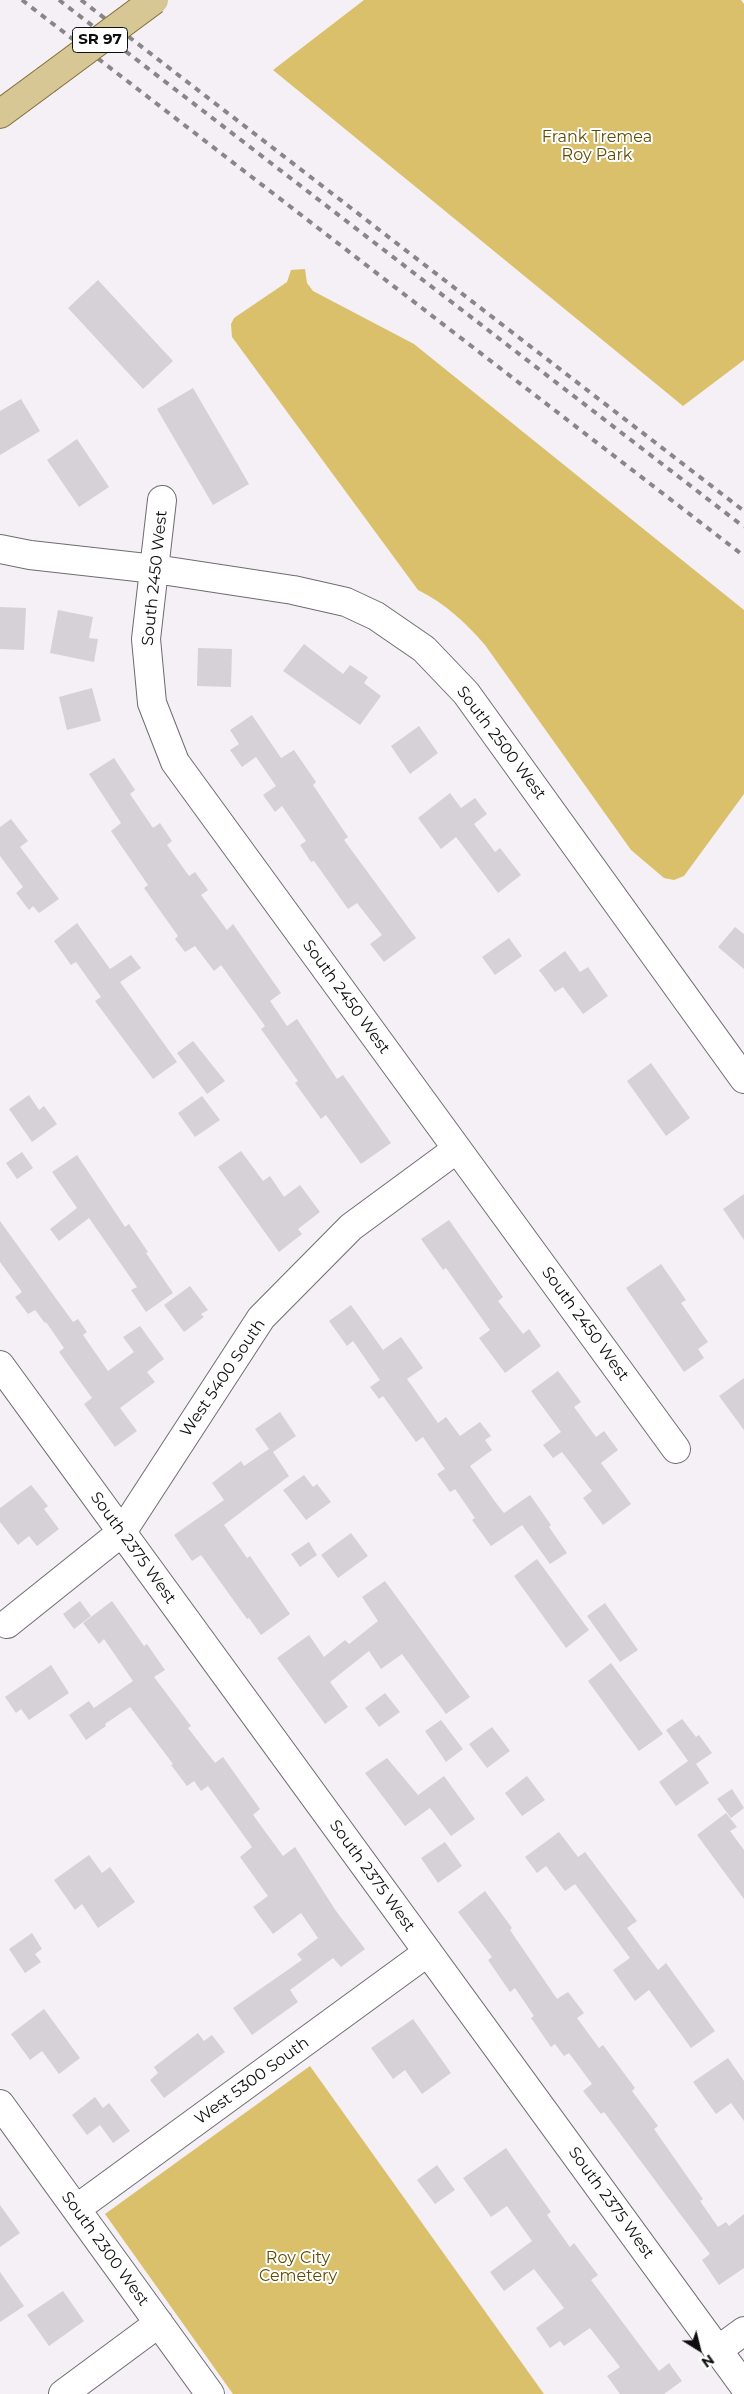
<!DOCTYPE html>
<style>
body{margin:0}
#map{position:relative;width:744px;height:2394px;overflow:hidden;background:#f4f0f5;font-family:Montserrat,sans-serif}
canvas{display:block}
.north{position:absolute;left:674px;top:2324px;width:50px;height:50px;-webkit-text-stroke:4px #fff;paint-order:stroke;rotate:144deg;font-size:14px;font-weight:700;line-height:20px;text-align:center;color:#0f0e0f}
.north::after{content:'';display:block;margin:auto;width:18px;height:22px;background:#0f0e0f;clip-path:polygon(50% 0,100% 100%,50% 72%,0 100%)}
</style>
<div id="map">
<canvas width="744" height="2394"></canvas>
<div class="north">N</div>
</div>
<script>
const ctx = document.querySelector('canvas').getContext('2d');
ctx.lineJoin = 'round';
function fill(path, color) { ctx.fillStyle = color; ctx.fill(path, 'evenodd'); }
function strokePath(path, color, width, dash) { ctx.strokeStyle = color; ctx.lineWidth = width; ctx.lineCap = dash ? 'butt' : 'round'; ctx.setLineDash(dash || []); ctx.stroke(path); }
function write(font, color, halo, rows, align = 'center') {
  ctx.font = font + ' Montserrat,sans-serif'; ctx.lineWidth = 4; ctx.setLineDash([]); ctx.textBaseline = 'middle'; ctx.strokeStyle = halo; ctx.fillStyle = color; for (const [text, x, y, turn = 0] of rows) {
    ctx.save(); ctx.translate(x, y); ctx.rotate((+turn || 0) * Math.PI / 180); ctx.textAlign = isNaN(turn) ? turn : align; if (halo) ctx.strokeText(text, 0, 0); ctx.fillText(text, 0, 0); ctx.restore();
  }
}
const green = new Path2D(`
 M364 0H741L744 4V360L683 406 273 70Z
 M305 269 307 283 313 291 414 344 744 610V794L684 876 674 880 664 878 631 850 485 645C465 622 446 604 418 590L232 337 231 324 234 318 287 282 291 270Z
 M310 2066 544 2394H233L105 2214Z`);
const building = new Path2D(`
 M98 280 173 361 143 389 68 308Z
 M193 388 249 484 213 505 157 409Z
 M21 399 40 431 0 455V411Z
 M77 439 109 487 79 507 47 460Z
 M0 607 26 608 24 650 0 649Z
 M58 610 93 617 89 638 98 639 94 662 50 653Z
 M304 644 343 674 350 665 368 677 364 683 381 696 360 725 283 671Z
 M198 648 232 649 231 687 197 686Z
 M92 688 101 721 67 730 59 697Z
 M252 715 281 758 294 750 316 782 313 785 348 837 344 840 416 938 384 962 370 944 382 935 357 903 348 909 314 861 311 862 300 845 306 841 282 806 275 812 263 795 276 786 256 757 242 767 230 750 239 744 230 730Z
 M419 726 438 753 410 774 391 746Z
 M114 758 135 790 130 794 153 828 160 823 172 841 167 845 189 876 195 872 208 890 201 895 227 930 233 924 281 993 270 1001 287 1026 297 1019 337 1079 343 1075 391 1143 361 1164 326 1115 321 1119 295 1083 298 1081 261 1029 265 1026 221 965 214 971 195 946 185 952 175 939 178 936 144 888 148 885 111 831 121 823 89 774Z
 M450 793 461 808 475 798 487 814 474 824 495 852 500 848 521 875 498 893 456 837 441 849 418 818Z
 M11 819 28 841 20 847 59 899 39 913 33 906 29 910 16 893 23 887 0 856V827Z
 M77 923 110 969 131 955 141 968 120 982 177 1062 153 1079 95 1001 101 997 76 962 71 965 54 941Z
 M735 927 744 934V969L718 947Z
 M509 938 522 956 495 975 482 957Z
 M565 951 580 972 588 967 608 996 583 1014 563 987 555 992 539 970Z
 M193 1041 225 1081 207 1094 177 1053Z
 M651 1063 690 1118 666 1136 627 1081Z
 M29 1095 39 1110 44 1106 57 1124 32 1142 9 1109Z
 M202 1096 220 1120 195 1137 178 1113Z
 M241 1151 263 1181 270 1176 284 1197 300 1185 320 1212 298 1229 302 1234 279 1252 218 1167Z
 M22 1152 33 1168 17 1179 6 1163Z
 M77 1155 125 1227 129 1224 148 1252 146 1253 173 1293 146 1312 131 1290 137 1287 89 1218 59 1241 50 1229 77 1208 52 1172Z
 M744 1194V1240L723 1209Z
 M449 1220 503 1297 498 1301 523 1334 529 1329 541 1346 505 1373 479 1338 490 1330 446 1268 443 1270 421 1239Z
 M0 1221 73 1322 78 1319 87 1332 83 1335 108 1371 134 1352 123 1337 140 1326 164 1359 147 1372 155 1382 120 1408 137 1431 115 1447 84 1404 92 1398 59 1352 64 1348 46 1322 45 1323 35 1310 28 1314 15 1297 22 1292 0 1262Z
 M661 1264 686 1300 681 1303 708 1342 698 1349 704 1358 684 1372 626 1288Z
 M190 1286 208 1310 201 1314 204 1317 184 1332 164 1305Z
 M351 1305 383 1350 401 1337 423 1368 407 1379 438 1423 446 1417 460 1436 480 1422 491 1436 485 1440 492 1450 470 1466 496 1503 504 1513 530 1495 551 1525 549 1527 567 1553 550 1564 522 1525 491 1546 472 1520 475 1518 455 1489 450 1492 437 1474 445 1469 423 1437 416 1442 383 1396 379 1399 370 1387 380 1380 353 1341 347 1346 329 1321Z
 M558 1371 581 1402 574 1407 596 1437 604 1431 618 1450 601 1463 631 1504 603 1525 583 1498 592 1491 562 1452 553 1458 543 1445 561 1432 531 1391Z
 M744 1378V1430L719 1396Z
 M280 1412 296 1436 273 1452 289 1476 224 1525 247 1558 250 1556 290 1614 261 1635 249 1618 247 1619 201 1555 192 1561 174 1535 224 1500 212 1483 241 1461 244 1466 269 1449 255 1429Z
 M304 1475 313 1487 317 1484 331 1502 306 1520 283 1490Z
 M31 1485 48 1506 44 1509 59 1529 37 1546 29 1536 18 1545 0 1522V1508Z
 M351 1533 368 1556 338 1578 321 1555Z
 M309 1542 317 1555 300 1567 291 1554Z
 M537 1559 589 1630 566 1648 514 1576Z
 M385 1581 470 1697 446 1714 402 1654 381 1669 369 1651 330 1682 348 1707 325 1724 277 1658 309 1635 324 1657 345 1640 349 1644 378 1621 362 1597Z
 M80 1601 91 1616 74 1629 63 1614Z
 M112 1601 144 1646 147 1644 165 1670 154 1677 191 1726 188 1728 215 1763 223 1757 260 1809 253 1815 283 1856 295 1847 336 1911 365 1949 341 1967 333 1958 290 1990 298 2002 252 2035 233 2008 302 1960 297 1954 318 1938 301 1913 273 1934 253 1907 268 1896 240 1857 252 1847 208 1786 201 1791 194 1781 187 1786 171 1765 173 1764 130 1707 105 1724 106 1726 86 1740 69 1715 89 1701 94 1708 133 1681 104 1639 99 1644 83 1623Z
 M605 1603 638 1650 620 1662 587 1616Z
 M611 1663 663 1734 639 1751 588 1681Z
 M51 1665 69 1693 29 1720 21 1709 16 1713 5 1697Z
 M385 1693 400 1712 379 1727 365 1708Z
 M682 1719 696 1737 699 1735 712 1753 696 1764 709 1783 676 1806 659 1782 688 1761 666 1730Z
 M441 1720 463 1749 446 1762 425 1731Z
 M492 1727 510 1751 487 1768 469 1744Z
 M387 1758 418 1795 444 1776 475 1819 451 1836 430 1808 405 1826 365 1773Z
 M527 1776 545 1800 522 1816 505 1793Z
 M732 1789 744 1808 731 1818 717 1799Z
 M726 1813 737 1827 730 1831 744 1850V1899L697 1835Z
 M559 1832 578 1857 585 1852 637 1921 627 1928 658 1970 666 1963 715 2031 691 2048 649 1990 635 2001 613 1970 630 1958 575 1884 565 1891 546 1866 537 1873 525 1857Z
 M445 1842 462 1866 438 1883 421 1858Z
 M89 1855 102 1873 110 1867 135 1902 98 1928 82 1904 75 1910 54 1880Z
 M485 1891 512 1928 510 1930 557 1999 568 1992 584 2013 577 2018 599 2048 603 2045 635 2088 632 2091 658 2126 654 2129 703 2199 700 2201 718 2227 726 2222 729 2226 744 2214V2268L719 2285 702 2260 710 2254 604 2112 601 2114 583 2091 592 2084 569 2053 564 2056 555 2044 551 2047 531 2018 534 2016 515 1988 510 1992 488 1960 492 1957 458 1912Z
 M32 1933 42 1949 35 1954 41 1962 25 1973 9 1949Z
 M44 2009 80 2058 59 2074 42 2051 30 2060 11 2034Z
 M413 2019 451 2073 422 2094 405 2070 393 2079 371 2048Z
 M198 2033 204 2041 212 2035 225 2052 164 2098 150 2080 158 2073 154 2067Z
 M728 2058 744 2081V2121L731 2103 716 2114 693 2082Z
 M95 2097 103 2108 109 2103 130 2131 113 2143 100 2125 87 2135 72 2115Z
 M506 2148 551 2212 547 2215 570 2247 574 2243 598 2275 591 2280 659 2371 669 2363 682 2381 664 2394H620L607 2376 620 2367 590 2328 564 2346 560 2341 550 2348 536 2328 564 2308 534 2269 504 2291 490 2272 532 2241 507 2206 491 2217 463 2178Z
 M437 2165 455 2190 435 2204 417 2180Z
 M0 2205 20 2233 0 2247Z
 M0 2272 24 2306 0 2322Z
 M63 2291 84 2321 49 2346 27 2315Z`);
const minor = new Path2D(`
 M162 500 146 639 152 703 175 762 676 1449
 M0 549 30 555 155 569 293 590 346 602 376 616 424 649 466 693 744 1079
 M0 1365 744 2386
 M7 1624 122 1532 261 1318 351 1227 457 1149
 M0 2104 210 2394
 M76 2209 428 1952
 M718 2350 744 2331
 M63 2394 159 2323`);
const major = new Path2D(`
 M0 114 46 80`);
const rail = new Path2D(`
 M22 0 744 556
 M59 0 744 527
 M81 0 744 511`);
const majorBridge = new Path2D(`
 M46 80 154 0`);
const shields = [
 [100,40,55]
];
const shieldNames = [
 ["SR 97",100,40]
];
const parkNames = [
 ["Frank Tremea",597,137],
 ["Roy Park",597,155],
 ["Roy City",298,2258],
 ["Cemetery",298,2276]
];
const streetNames = [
 ["South 2450 West",155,578,-84],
 ["South 2500 West",501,743,53],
 ["South 2450 West",346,997,54],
 ["South 2450 West",585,1324,54],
 ["West 5400 South",223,1378,-56],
 ["South 2375 West",133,1548,54],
 ["South 2375 West",372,1876,54],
 ["West 5300 South",252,2081,-36],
 ["South 2375 West",611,2203,54],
 ["South 2300 West",105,2249,54]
];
fill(green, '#dbc06b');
fill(building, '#d5d1d6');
strokePath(minor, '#6f6c70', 30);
strokePath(major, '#806e38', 30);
strokePath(minor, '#fff', 28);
strokePath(major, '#d7c795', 28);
strokePath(rail, '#888689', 4, [6, 6]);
strokePath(majorBridge, '#806e38', 30, []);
strokePath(majorBridge, '#d7c795', 28);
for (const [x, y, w] of shields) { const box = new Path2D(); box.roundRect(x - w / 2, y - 12.5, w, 25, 4); ctx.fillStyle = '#fff'; ctx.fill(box); strokePath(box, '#0f0e0f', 1); }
write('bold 15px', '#0f0e0f', null, shieldNames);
write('16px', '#5f4c00', '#fff', parkNames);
write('16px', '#0f0e0f', '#fff', streetNames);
</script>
